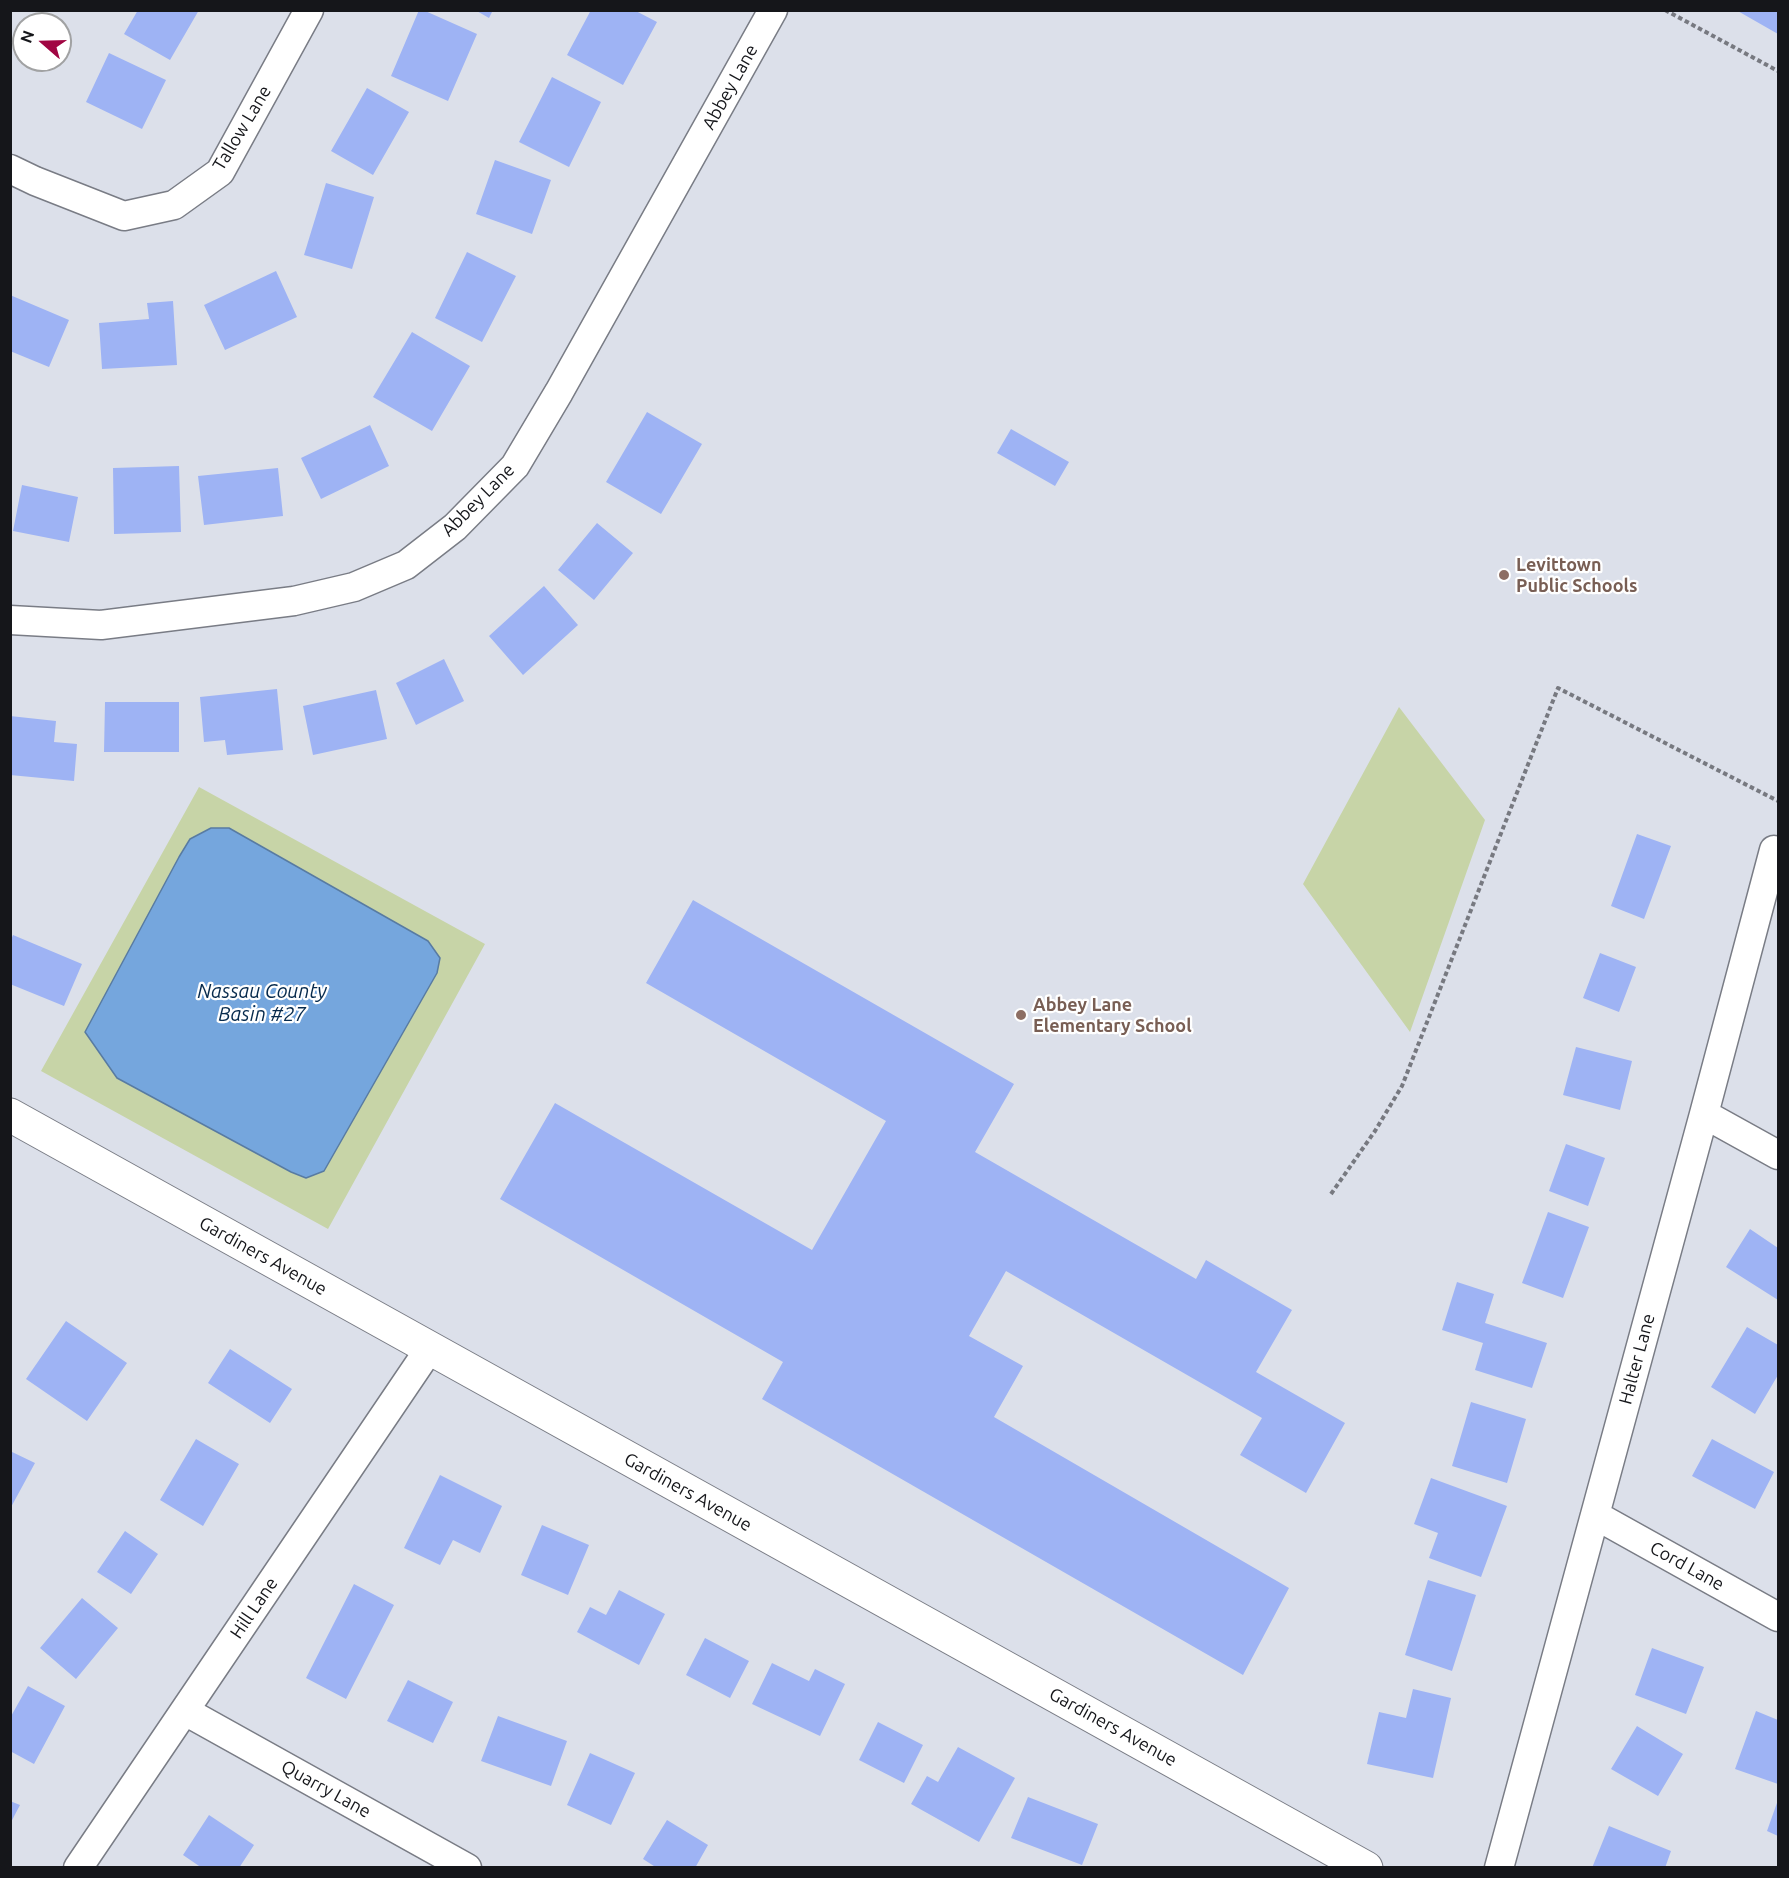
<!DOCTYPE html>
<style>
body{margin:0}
#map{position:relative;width:1789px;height:1878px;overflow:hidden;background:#dce0ea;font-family:Ubuntu,sans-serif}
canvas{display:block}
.frame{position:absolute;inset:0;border:12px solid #15161a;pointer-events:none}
.north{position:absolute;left:12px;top:12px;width:60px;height:60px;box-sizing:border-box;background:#fff;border:2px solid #a1a2a3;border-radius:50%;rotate:290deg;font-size:16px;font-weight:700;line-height:24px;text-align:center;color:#15161a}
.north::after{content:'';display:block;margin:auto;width:21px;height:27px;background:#a10643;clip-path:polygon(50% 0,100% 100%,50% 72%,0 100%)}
</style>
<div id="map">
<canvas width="1789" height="1878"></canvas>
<div class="frame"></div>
<div class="north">N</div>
</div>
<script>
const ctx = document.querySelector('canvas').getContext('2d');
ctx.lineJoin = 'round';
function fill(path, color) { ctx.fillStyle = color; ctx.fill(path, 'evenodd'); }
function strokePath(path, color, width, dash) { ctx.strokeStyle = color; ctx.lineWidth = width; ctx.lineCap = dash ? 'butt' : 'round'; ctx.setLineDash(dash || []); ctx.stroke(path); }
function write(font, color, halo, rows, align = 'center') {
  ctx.font = font + ' Ubuntu,sans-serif'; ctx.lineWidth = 4.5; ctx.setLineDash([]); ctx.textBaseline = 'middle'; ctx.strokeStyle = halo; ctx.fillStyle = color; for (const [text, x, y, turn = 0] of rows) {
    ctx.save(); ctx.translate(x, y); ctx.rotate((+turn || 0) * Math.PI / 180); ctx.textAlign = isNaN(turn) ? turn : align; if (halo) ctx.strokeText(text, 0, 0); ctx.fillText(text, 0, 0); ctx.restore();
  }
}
const green = new Path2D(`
 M1399 707 1485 820 1410 1032 1303 884Z
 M199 787 485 944 328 1229 41 1071Z`);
const water = new Path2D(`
 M211 828H229L428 941 440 958 437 973 324 1171 306 1178 291 1172 117 1078 85 1032 179 857 190 839Z`);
const building = new Path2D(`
 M138 10H199L170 60 124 34Z
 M419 10H423L477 34 448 101 391 76Z
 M475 10H493L489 18Z
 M591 10H634L657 22 623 85 567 55Z
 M1736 10H1778V34Z
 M109 53 166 80 142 129 86 102Z
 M552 77 601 102 569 167 519 142Z
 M367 88 409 112 373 175 331 151Z
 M495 160 551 180 532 234 476 214Z
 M326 183 374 197 352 269 304 255Z
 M467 252 516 276 482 342 435 318Z
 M276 271 297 317 225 350 204 305Z
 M10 295 69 320 49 367 10 351Z
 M173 301 177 365 102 369 99 323 149 319 147 303Z
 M412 332 470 366 432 431 373 397Z
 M647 412 702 444 661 514 606 482Z
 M370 425 389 466 321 499 301 458Z
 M1011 429 1069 462 1055 486 997 453Z
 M179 466 181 532 114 534 113 468Z
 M278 468 283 516 204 525 198 476Z
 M22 485 78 497 69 542 13 531Z
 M597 523 633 553 594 600 558 570Z
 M544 586 578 625 523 675 489 636Z
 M444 659 464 701 416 725 396 683Z
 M277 689 283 750 227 755 225 740 204 742 200 697Z
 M376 690 387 739 313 755 303 706Z
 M105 702H179V752H104Z
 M10 716 56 721 54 742 77 744 74 781 10 775Z
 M1637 834 1671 846 1644 919 1611 906Z
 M693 900 1014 1084 975 1152 1196 1279 1206 1260 1292 1310 1256 1372 1345 1423 1306 1493 1240 1455 1262 1418 1006 1271 969 1336 1023 1366 994 1417 1289 1588 1243 1675 762 1399 783 1362 500 1199 555 1103 812 1250 886 1121 646 983Z
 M13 935 82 964 64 1006 10 984V942Z
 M1600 953 1636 967 1619 1012 1583 998Z
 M1576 1047 1632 1061 1620 1110 1563 1095Z
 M1566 1144 1605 1158 1588 1206 1549 1191Z
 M1548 1212 1589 1227 1563 1298 1522 1283Z
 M1750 1229 1778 1248V1300L1726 1267Z
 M1457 1282 1494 1294 1485 1323 1547 1343 1532 1388 1475 1370 1483 1343 1442 1330Z
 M66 1321 127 1363 87 1421 26 1379Z
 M1747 1327 1778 1345V1375L1755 1414 1711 1387Z
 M230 1349 292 1389 270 1423 208 1383Z
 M1471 1402 1526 1419 1507 1483 1452 1466Z
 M196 1439 239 1464 203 1526 160 1500Z
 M1712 1439 1774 1472 1755 1509 1692 1476Z
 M10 1451 35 1463 10 1509Z
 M440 1475 502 1506 480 1553 453 1540 440 1565 404 1548Z
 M1431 1478 1507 1506 1481 1577 1429 1558 1438 1533 1414 1524Z
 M542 1525 589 1545 568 1595 521 1575Z
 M125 1531 158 1554 131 1594 97 1572Z
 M1428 1580 1476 1595 1452 1671 1405 1655Z
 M354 1584 394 1605 346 1699 306 1678Z
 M619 1590 665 1614 639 1665 577 1632 590 1607 606 1615Z
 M82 1598 118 1628 76 1679 40 1648Z
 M705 1638 749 1661 730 1698 686 1675Z
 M1652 1648 1704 1667 1686 1714 1635 1695Z
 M772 1663 809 1681 815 1669 845 1684 820 1736 752 1704Z
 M408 1680 453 1702 433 1743 387 1721Z
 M28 1686 65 1706 34 1764 10 1751V1718Z
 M1413 1689 1451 1698 1433 1778 1367 1764 1379 1712 1406 1718Z
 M1756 1711 1778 1720V1784L1735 1769Z
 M498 1716 567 1741 551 1786 481 1761Z
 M878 1722 923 1745 904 1783 859 1760Z
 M1637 1726 1683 1754 1658 1796 1611 1769Z
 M958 1747 1015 1778 979 1842 911 1804 927 1776 938 1782Z
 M590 1753 635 1773 611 1825 567 1805Z
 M1028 1797 1098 1824 1082 1865 1011 1838Z
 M1778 1800V1836L1767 1831Z
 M10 1801 20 1805 10 1824Z
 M209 1815 254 1845 239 1868H202L183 1855Z
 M667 1820 708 1845 695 1868H657L643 1859Z
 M1609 1826 1671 1851 1665 1868H1592Z`);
const path = new Path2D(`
 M1665 10 1778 71
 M1331 1194 1375 1131 1402 1086 1558 688 1778 801`);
const minor = new Path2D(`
 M10 169 35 181 124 216 174 205 220 172 309 10
 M10 620 101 625 294 601 354 587 406 565 455 527 515 466 559 392 773 10
 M1704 1114 1778 1155
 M1595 1515 1778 1617
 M185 1711 467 1868
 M78 1868 430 1348
 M1499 1868 1704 1114 1774 850`);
const secondary = new Path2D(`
 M10 1115 1366 1868`);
const markers = [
 [1504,575,6,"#8d6e63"],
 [1021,1015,6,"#8d6e63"]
];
const streetNames = [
 ["Abbey Lane",730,87,-61],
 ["Tallow Lane",242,128,-59],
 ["Abbey Lane",478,500,-45],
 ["Gardiners Avenue",263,1256,29],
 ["Halter Lane",1637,1359,-75],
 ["Gardiners Avenue",688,1492,29],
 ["Cord Lane",1687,1566,29],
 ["Hill Lane",254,1608,-56],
 ["Gardiners Avenue",1113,1727,29],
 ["Quarry Lane",326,1789,29]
];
const educationNames = [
 ["Levittown",1516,565],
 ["Public Schools",1516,586],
 ["Abbey Lane",1033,1005],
 ["Elementary School",1033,1026]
];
const waterNames = [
 ["Nassau County",262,991],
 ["Basin #27",262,1014]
];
fill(green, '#c7d4a7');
fill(water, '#75a6dd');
strokePath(water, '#587ba2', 1.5);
fill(building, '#9eb3f4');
strokePath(minor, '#797c85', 31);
strokePath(secondary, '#797c85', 35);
strokePath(path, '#777980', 4, [4.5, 3]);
strokePath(minor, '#fff', 28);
strokePath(secondary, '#fff', 33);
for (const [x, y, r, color] of markers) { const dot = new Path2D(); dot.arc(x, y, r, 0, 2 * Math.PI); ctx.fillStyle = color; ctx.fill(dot); strokePath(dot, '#fff', 2); }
write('18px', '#15161a', '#fff', streetNames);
write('bold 18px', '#785e54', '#fff', educationNames, 'left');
write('italic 20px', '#062a4d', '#fff', waterNames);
</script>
